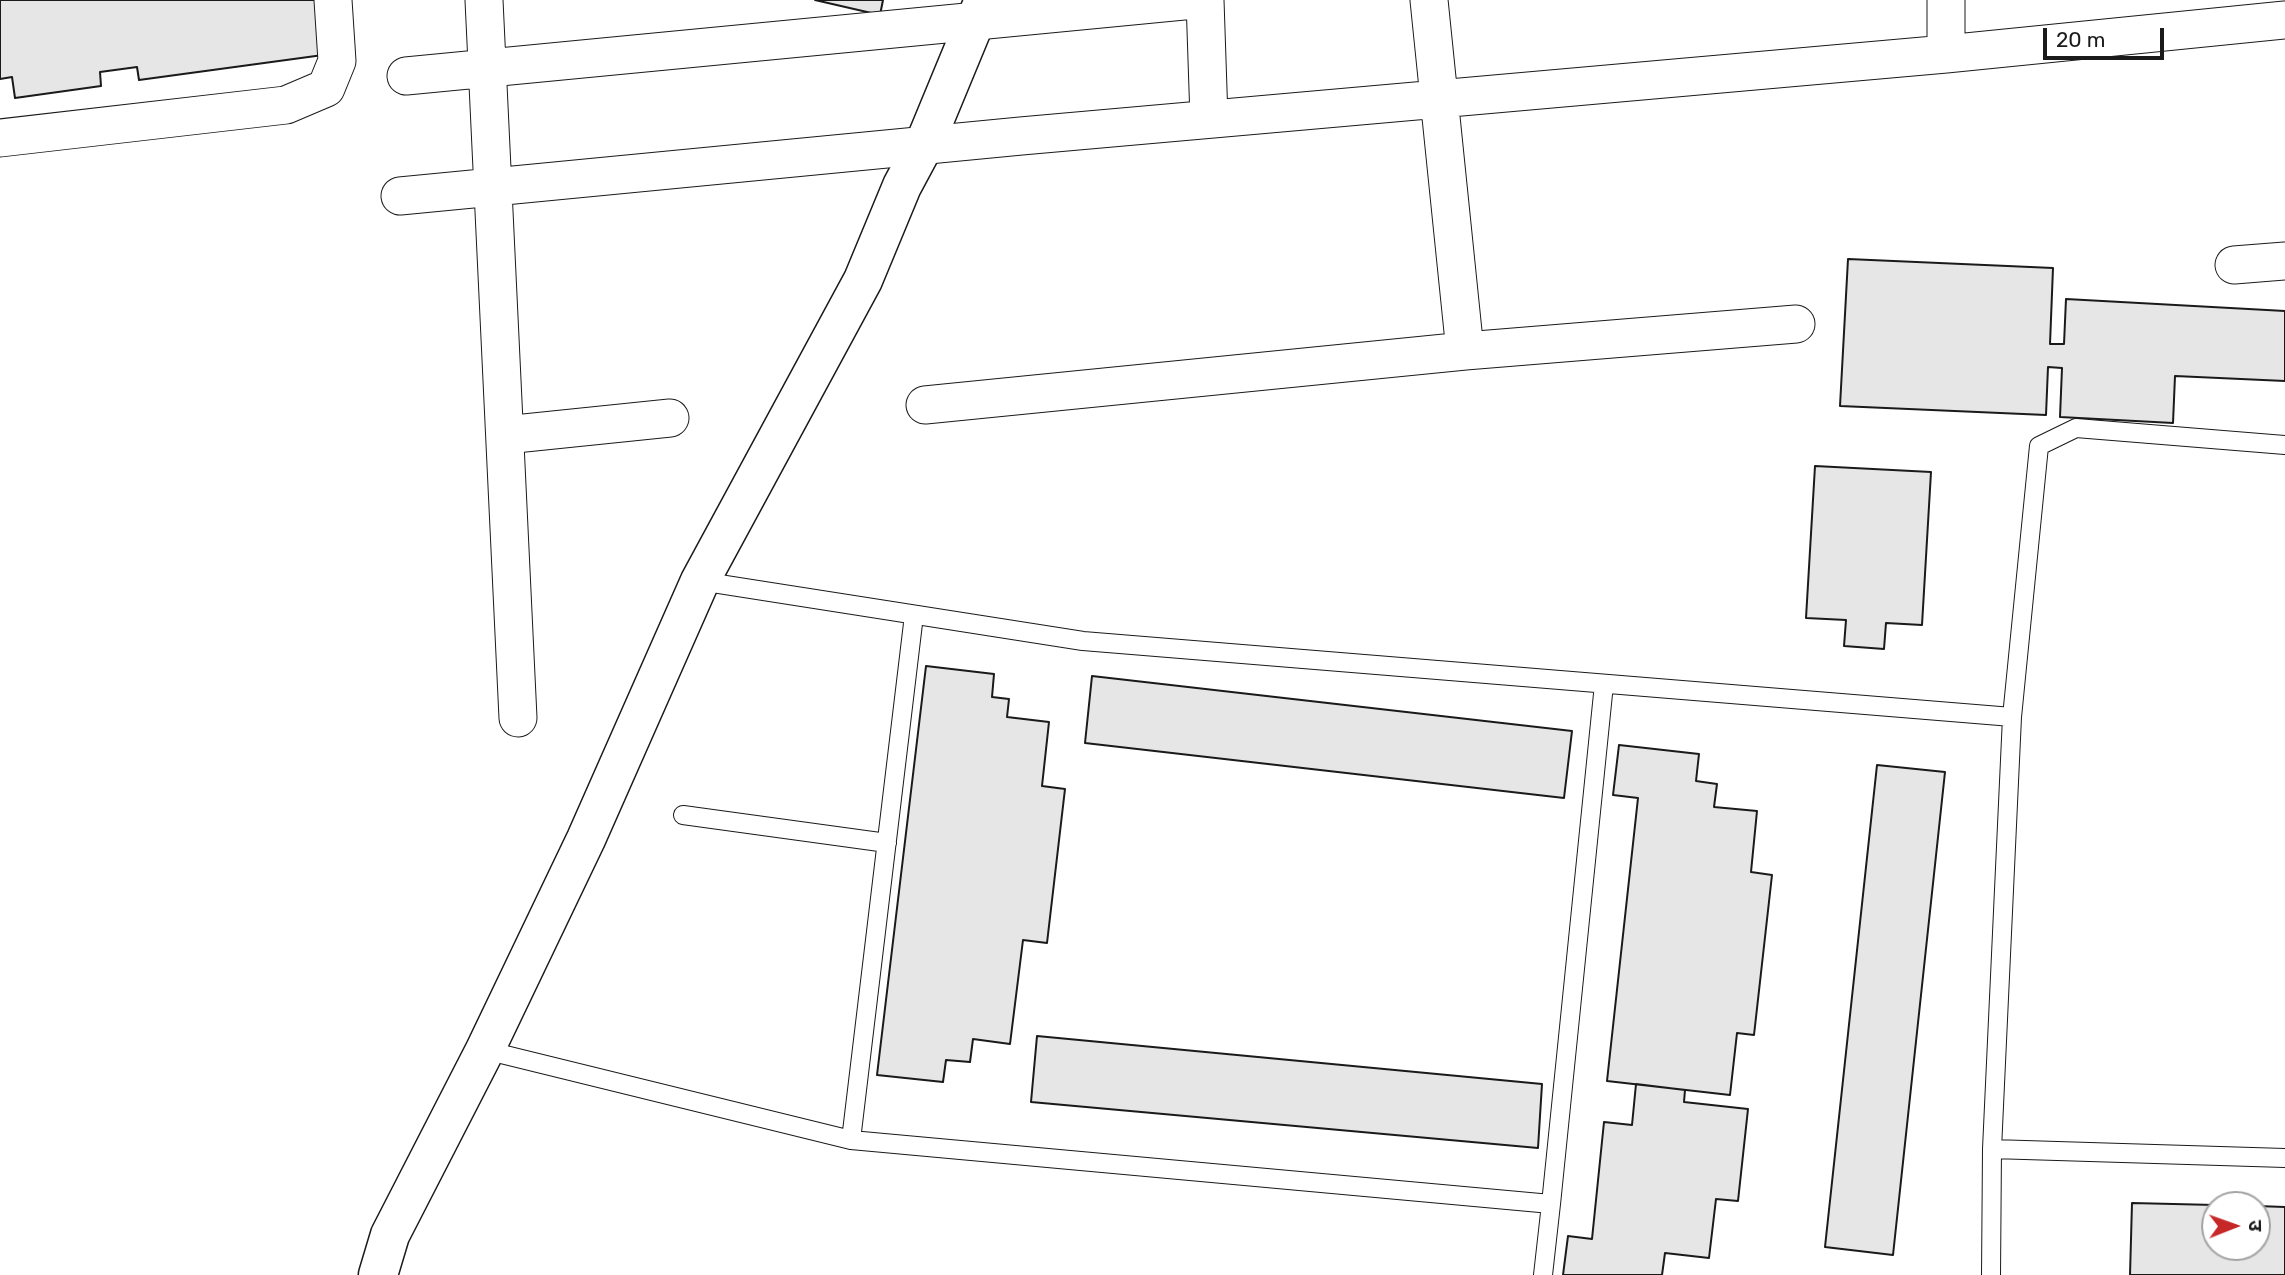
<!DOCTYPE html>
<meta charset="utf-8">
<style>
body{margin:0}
#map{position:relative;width:2285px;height:1275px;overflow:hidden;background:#fff;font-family:Rubik,"Noto Sans Devanagari",sans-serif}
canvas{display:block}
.north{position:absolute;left:2201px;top:1191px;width:70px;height:70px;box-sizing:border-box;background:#fff;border:2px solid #a3a3a3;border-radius:50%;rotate:89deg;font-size:19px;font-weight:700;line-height:28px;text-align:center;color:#1a1a1a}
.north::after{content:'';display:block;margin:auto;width:24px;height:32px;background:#c62828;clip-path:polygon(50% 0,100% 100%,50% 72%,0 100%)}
.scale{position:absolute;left:2043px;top:28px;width:121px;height:32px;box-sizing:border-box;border:4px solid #1a1a1a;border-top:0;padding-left:9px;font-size:21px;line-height:24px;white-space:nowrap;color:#1a1a1a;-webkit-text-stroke:5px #fff;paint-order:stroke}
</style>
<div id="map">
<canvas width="2285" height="1275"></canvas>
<div class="north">उ</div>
<div class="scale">20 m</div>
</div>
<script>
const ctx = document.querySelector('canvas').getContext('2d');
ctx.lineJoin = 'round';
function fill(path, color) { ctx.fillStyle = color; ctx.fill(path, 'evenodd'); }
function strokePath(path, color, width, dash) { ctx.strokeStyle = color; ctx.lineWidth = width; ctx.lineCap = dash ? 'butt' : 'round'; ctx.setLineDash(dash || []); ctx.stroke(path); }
const building = new Path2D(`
 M0 0H316L323 55 139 80 137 67 100 72 101 86 15 98 12 77 0 79Z
 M815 0H883L880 15Z
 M1848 259 2053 268 2050 344H2064L2066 299 2285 311V381L2175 376 2173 423 2060 417 2062 368 2048 367 2046 415 1840 406Z
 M1815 466 1931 472 1922 625 1886 623 1884 649 1844 646 1846 620 1806 618Z
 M926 666 994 674 992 697 1009 699 1007 717 1049 722 1042 786 1065 789 1047 943 1023 940 1010 1044 973 1039 970 1062 946 1060 943 1082 877 1075Z
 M1092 676 1572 731 1564 798 1085 743Z
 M1619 745 1699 754 1696 781 1717 784 1714 807 1757 811 1751 872 1772 875 1754 1035 1737 1033 1730 1095 1607 1081 1638 798 1613 795Z
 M1877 765 1945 772 1893 1255 1825 1247Z
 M1037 1036 1542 1084 1538 1148 1031 1102Z
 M1636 1084 1685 1090 1684 1102 1748 1109 1738 1201 1716 1199 1709 1258 1665 1253 1662 1275H1563L1568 1236 1592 1239 1604 1122 1632 1125Z
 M2132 1203 2215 1205V1247H2257V1206L2285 1207V1275H2130Z`);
const service = new Path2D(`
 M700 581 1083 641 2012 717 2039 446 2076 428 2285 445
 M683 815 887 843
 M485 1050 851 1140 1551 1204 1543 1275
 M851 1140 914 615
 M1992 1149 2285 1158
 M1551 1204 1604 684
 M1991 1275 1992 1149 2012 717`);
const minor = new Path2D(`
 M484 0 518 718
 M1205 0 1209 119
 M1946 0V54
 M406 76 1194 0
 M0 138 286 105 326 88 337 61 333 0
 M400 196 1021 136 1946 54 2285 20
 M2234 265 2285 261
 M1465 351 1796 324
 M925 405 1465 351 1429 0
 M505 435 670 418`);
const tertiary = new Path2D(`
 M378 1275 390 1235 485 1050 586 839 700 581 863 280 902 186 924 145 984 0`);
fill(building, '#e6e6e6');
strokePath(building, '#1a1a1a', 2);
strokePath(service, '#1a1a1a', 20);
strokePath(minor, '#1a1a1a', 39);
strokePath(tertiary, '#1a1a1a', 41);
strokePath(service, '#fff', 18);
strokePath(minor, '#fff', 37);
strokePath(tertiary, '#fff', 38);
</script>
